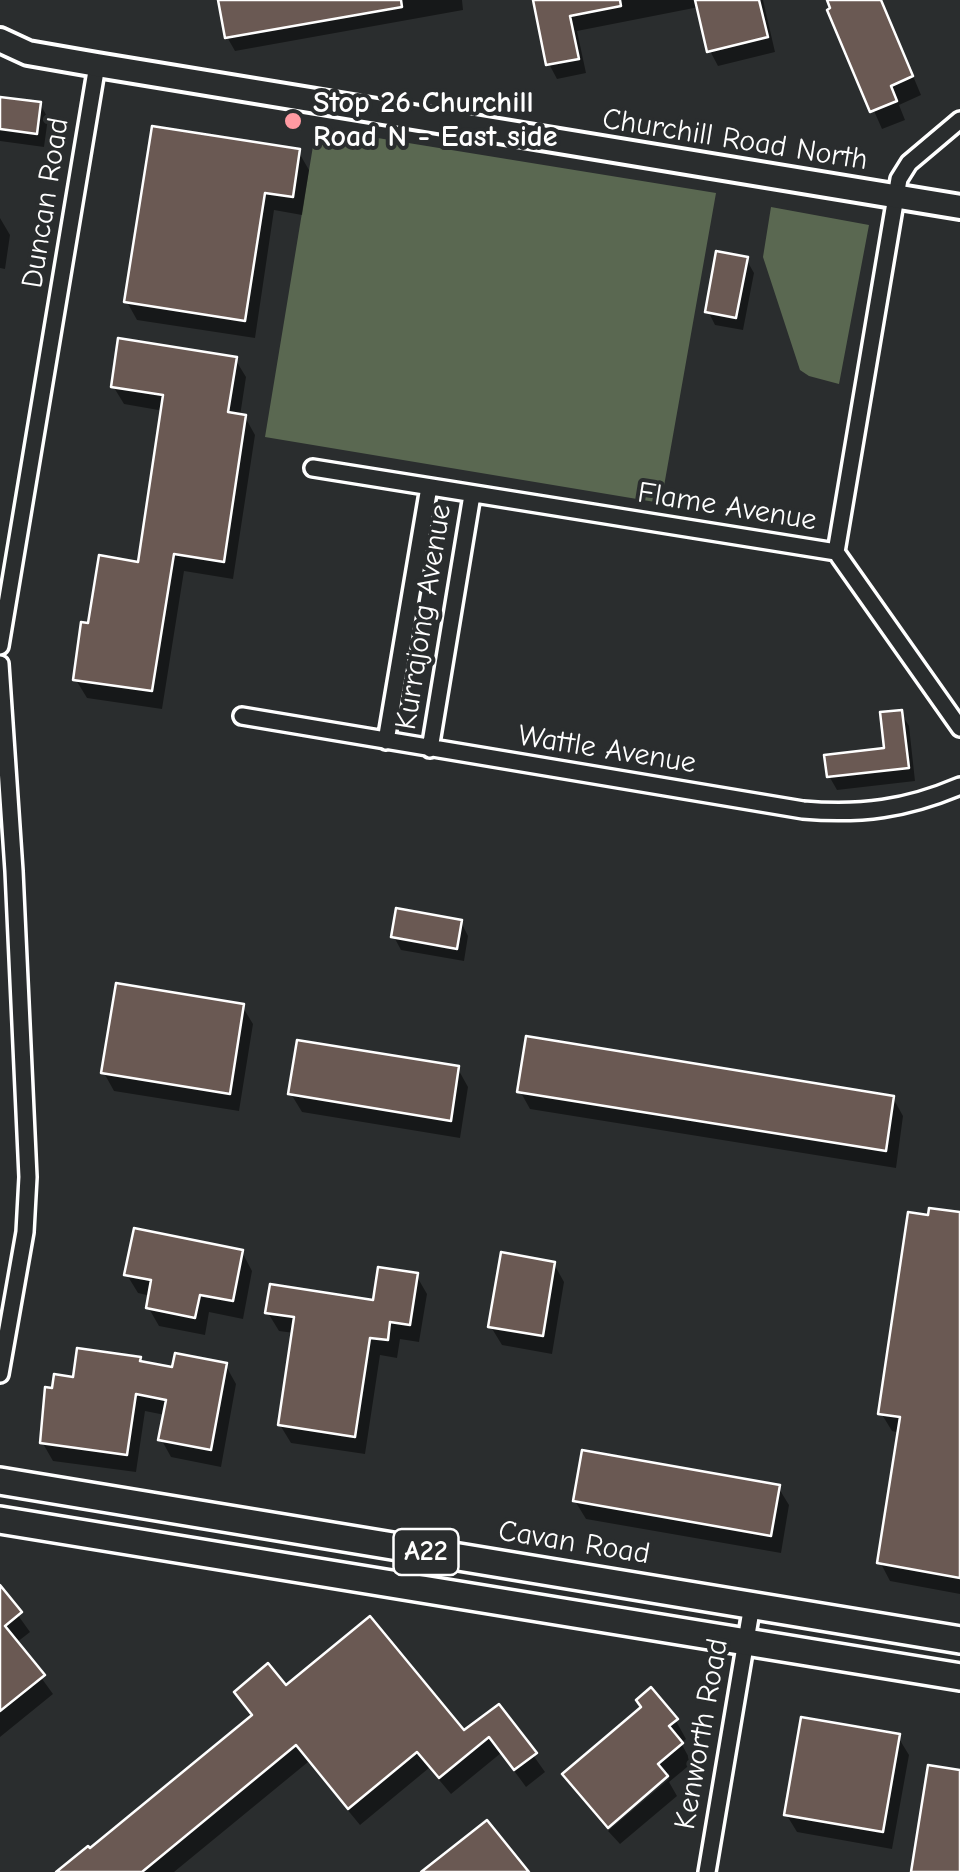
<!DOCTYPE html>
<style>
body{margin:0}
canvas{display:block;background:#2a2d2e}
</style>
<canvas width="960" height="1872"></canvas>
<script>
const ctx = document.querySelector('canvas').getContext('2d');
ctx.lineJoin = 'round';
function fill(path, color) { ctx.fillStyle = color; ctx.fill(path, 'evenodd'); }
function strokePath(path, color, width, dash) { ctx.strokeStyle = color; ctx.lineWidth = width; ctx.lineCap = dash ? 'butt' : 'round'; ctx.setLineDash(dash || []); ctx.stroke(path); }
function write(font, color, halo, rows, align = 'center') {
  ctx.font = font + ' "Comic Neue",sans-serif'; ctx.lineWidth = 8; ctx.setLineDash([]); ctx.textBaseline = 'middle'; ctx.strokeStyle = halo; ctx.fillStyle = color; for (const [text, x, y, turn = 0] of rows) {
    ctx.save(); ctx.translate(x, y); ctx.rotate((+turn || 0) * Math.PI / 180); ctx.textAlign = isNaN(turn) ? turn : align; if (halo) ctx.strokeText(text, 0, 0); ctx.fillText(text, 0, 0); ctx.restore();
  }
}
const green = new Path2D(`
 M316 128 716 193 661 503 265 437Z
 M771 207 869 225 839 384 809 376 800 370 763 257Z`);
const shadow = new Path2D(`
 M220 0H462L463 10 235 51 227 37Z
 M536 0H763L775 52 718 66 710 51 699 7 577 31 586 73 557 79 549 64Z
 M829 0H881L921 95 899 105 905 120 882 129 830 11 834 10Z
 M0 99 40 104 48 118 44 147 0 141Z
 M298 151 309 170 302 215 274 210 255 338 137 320 127 302Z
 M0 218 10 235 5 269 0 268Z
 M746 259 754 273 743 330 715 325 708 311Z
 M235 359 246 377 240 416 245 417 255 435 233 579 184 571 162 709 87 698 76 680 90 626 140 565 164 411 124 404 113 386Z
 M901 713 909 726 915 781 837 790 829 776 887 750Z
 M461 922 468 936 464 961 401 950 394 937Z
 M242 1006 253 1024 239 1111 114 1091 104 1073Z
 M458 1069 468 1087 460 1138 302 1112 291 1094Z
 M520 1091 893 1098 903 1116 896 1168 530 1109Z
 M960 1215V1594L890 1581 880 1562 900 1433 892 1431 881 1413Z
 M242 1252 252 1271 243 1319 209 1312 205 1335 159 1326 148 1307 151 1296 138 1293 127 1275Z
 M554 1264 564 1282 552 1354 502 1345 491 1327Z
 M416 1275 427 1294 419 1342 400 1339 397 1358 380 1355 365 1454 291 1443 280 1425 294 1333 279 1331 268 1313 375 1303Z
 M139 1359 142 1364 174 1370 226 1366 236 1384 221 1467 171 1457 161 1439 165 1415 145 1411 136 1472 53 1461 42 1442 75 1380Z
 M778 1487 789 1505 781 1553 586 1519 575 1501Z
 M0 1590 30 1632 16 1643 53 1694 0 1737Z
 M286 1688 464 1734 499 1707 545 1772 526 1787 501 1753 451 1794 429 1768 360 1825 308 1762 174 1872H60L90 1852 253 1718 237 1693Z
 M676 1721 686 1739 681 1743 692 1763 669 1782 677 1796 620 1844 608 1831 669 1779V1773L605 1827 576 1792 565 1774Z
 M898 1737 909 1755 892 1849 797 1832 786 1814Z`);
const building = new Path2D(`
 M218 0H401L402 7 225 38Z
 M533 0H620L621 6 570 16 579 59 546 65Z
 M695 0H759L768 37 707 52Z
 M827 0H881L913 76 891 86 897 101 870 112 827 10 830 8Z
 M0 97 41 102 37 134 0 129Z
 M152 126 300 149 293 197 265 193 245 321 124 302Z
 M716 251 748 257 736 318 705 312Z
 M118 338 237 357 228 412 246 415 224 562 174 554 152 691 73 680 81 622 88 623 99 555 138 562 163 395 111 387Z
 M902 710 909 768 827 777 824 755 884 748 880 712Z
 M396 908 462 920 457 949 391 937Z
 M116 983 244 1004 230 1094 101 1073Z
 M526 1036 894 1096 886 1151 517 1092Z
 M297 1040 459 1066 451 1121 288 1094Z
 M929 1208 960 1212V1578L877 1563 900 1417 878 1414 908 1212 928 1215Z
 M134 1228 243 1250 233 1301 200 1295 195 1318 146 1308 151 1280 124 1275Z
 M501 1252 555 1262 543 1336 488 1327Z
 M378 1267 418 1273 410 1325 390 1322 388 1340 370 1338 355 1437 278 1425 294 1317 265 1313 270 1284 373 1300Z
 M77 1348 141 1357 140 1361 172 1367 175 1353 227 1363 211 1450 158 1440 166 1400 136 1394 127 1455 40 1443 45 1387 52 1388 54 1374 73 1377Z
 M582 1450 780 1485 771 1536 573 1501Z
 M0 1585 22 1612 5 1626 45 1675 0 1711Z
 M370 1616 464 1730 499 1704 537 1753 514 1770 489 1737 439 1778 417 1752 348 1809 296 1745 142 1872H56L88 1846 90 1848 252 1715 234 1692 268 1663 286 1685Z
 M651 1687 678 1719 669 1726 683 1743 658 1764 668 1776 608 1828 562 1774 641 1707 636 1700Z
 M801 1717 900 1734 883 1832 784 1815Z
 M928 1765 960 1770V1872H911Z
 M487 1820 529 1872H421Z`);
const street = new Path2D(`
 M313 468 836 552 899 179 909 163 960 120
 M836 552 960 728
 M0 646 97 65
 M0 664 14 871 28 1177 25 1232 0 1374
 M242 716 803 810C861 815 906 809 960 786
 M386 741 429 487
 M430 749 472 495
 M707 1872 752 1605`);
const secondary = new Path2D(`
 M0 40 28 53 97 65 960 207`);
const primary = new Path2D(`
 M0 1481 960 1640
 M0 1520 960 1677`);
const markers = [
 [293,121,10,"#ff9aa2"]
];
const shields = [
 [426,1552,65]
];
const shieldNames = [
 ["A22",426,1552]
];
const poiNames = [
 ["Stop 26 Churchill",313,104],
 ["Road N - East side",313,138]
];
const streetNames = [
 ["Churchill Road North",735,140,9],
 ["Duncan Road",46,203,-81],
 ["Flame Avenue",727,507,9],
 ["Kurrajong Avenue",424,617,-81],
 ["Wattle Avenue",607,750,9],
 ["Cavan Road",574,1543,9],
 ["Kenworth Road",702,1734,-80]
];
fill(green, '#5a6851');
fill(shadow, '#0007');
fill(building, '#6a5953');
strokePath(building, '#fff', 2.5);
strokePath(street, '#fff', 22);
strokePath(secondary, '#fff', 30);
strokePath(primary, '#fff', 32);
strokePath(street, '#2a2d2e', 15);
strokePath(secondary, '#2a2d2e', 22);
strokePath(primary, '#2a2d2e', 25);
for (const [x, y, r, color] of markers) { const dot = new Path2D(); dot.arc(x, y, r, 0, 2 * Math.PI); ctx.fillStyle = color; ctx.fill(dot); strokePath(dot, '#2a2d2e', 4); }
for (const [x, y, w] of shields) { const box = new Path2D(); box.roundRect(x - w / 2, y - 23, w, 46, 8); ctx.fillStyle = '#2a2d2e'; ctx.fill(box); strokePath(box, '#fff', 2.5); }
write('bold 28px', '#fff', null, shieldNames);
write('bold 30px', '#fff', '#2a2d2e', poiNames, 'left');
write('30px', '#fff', '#2a2d2e', streetNames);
</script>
